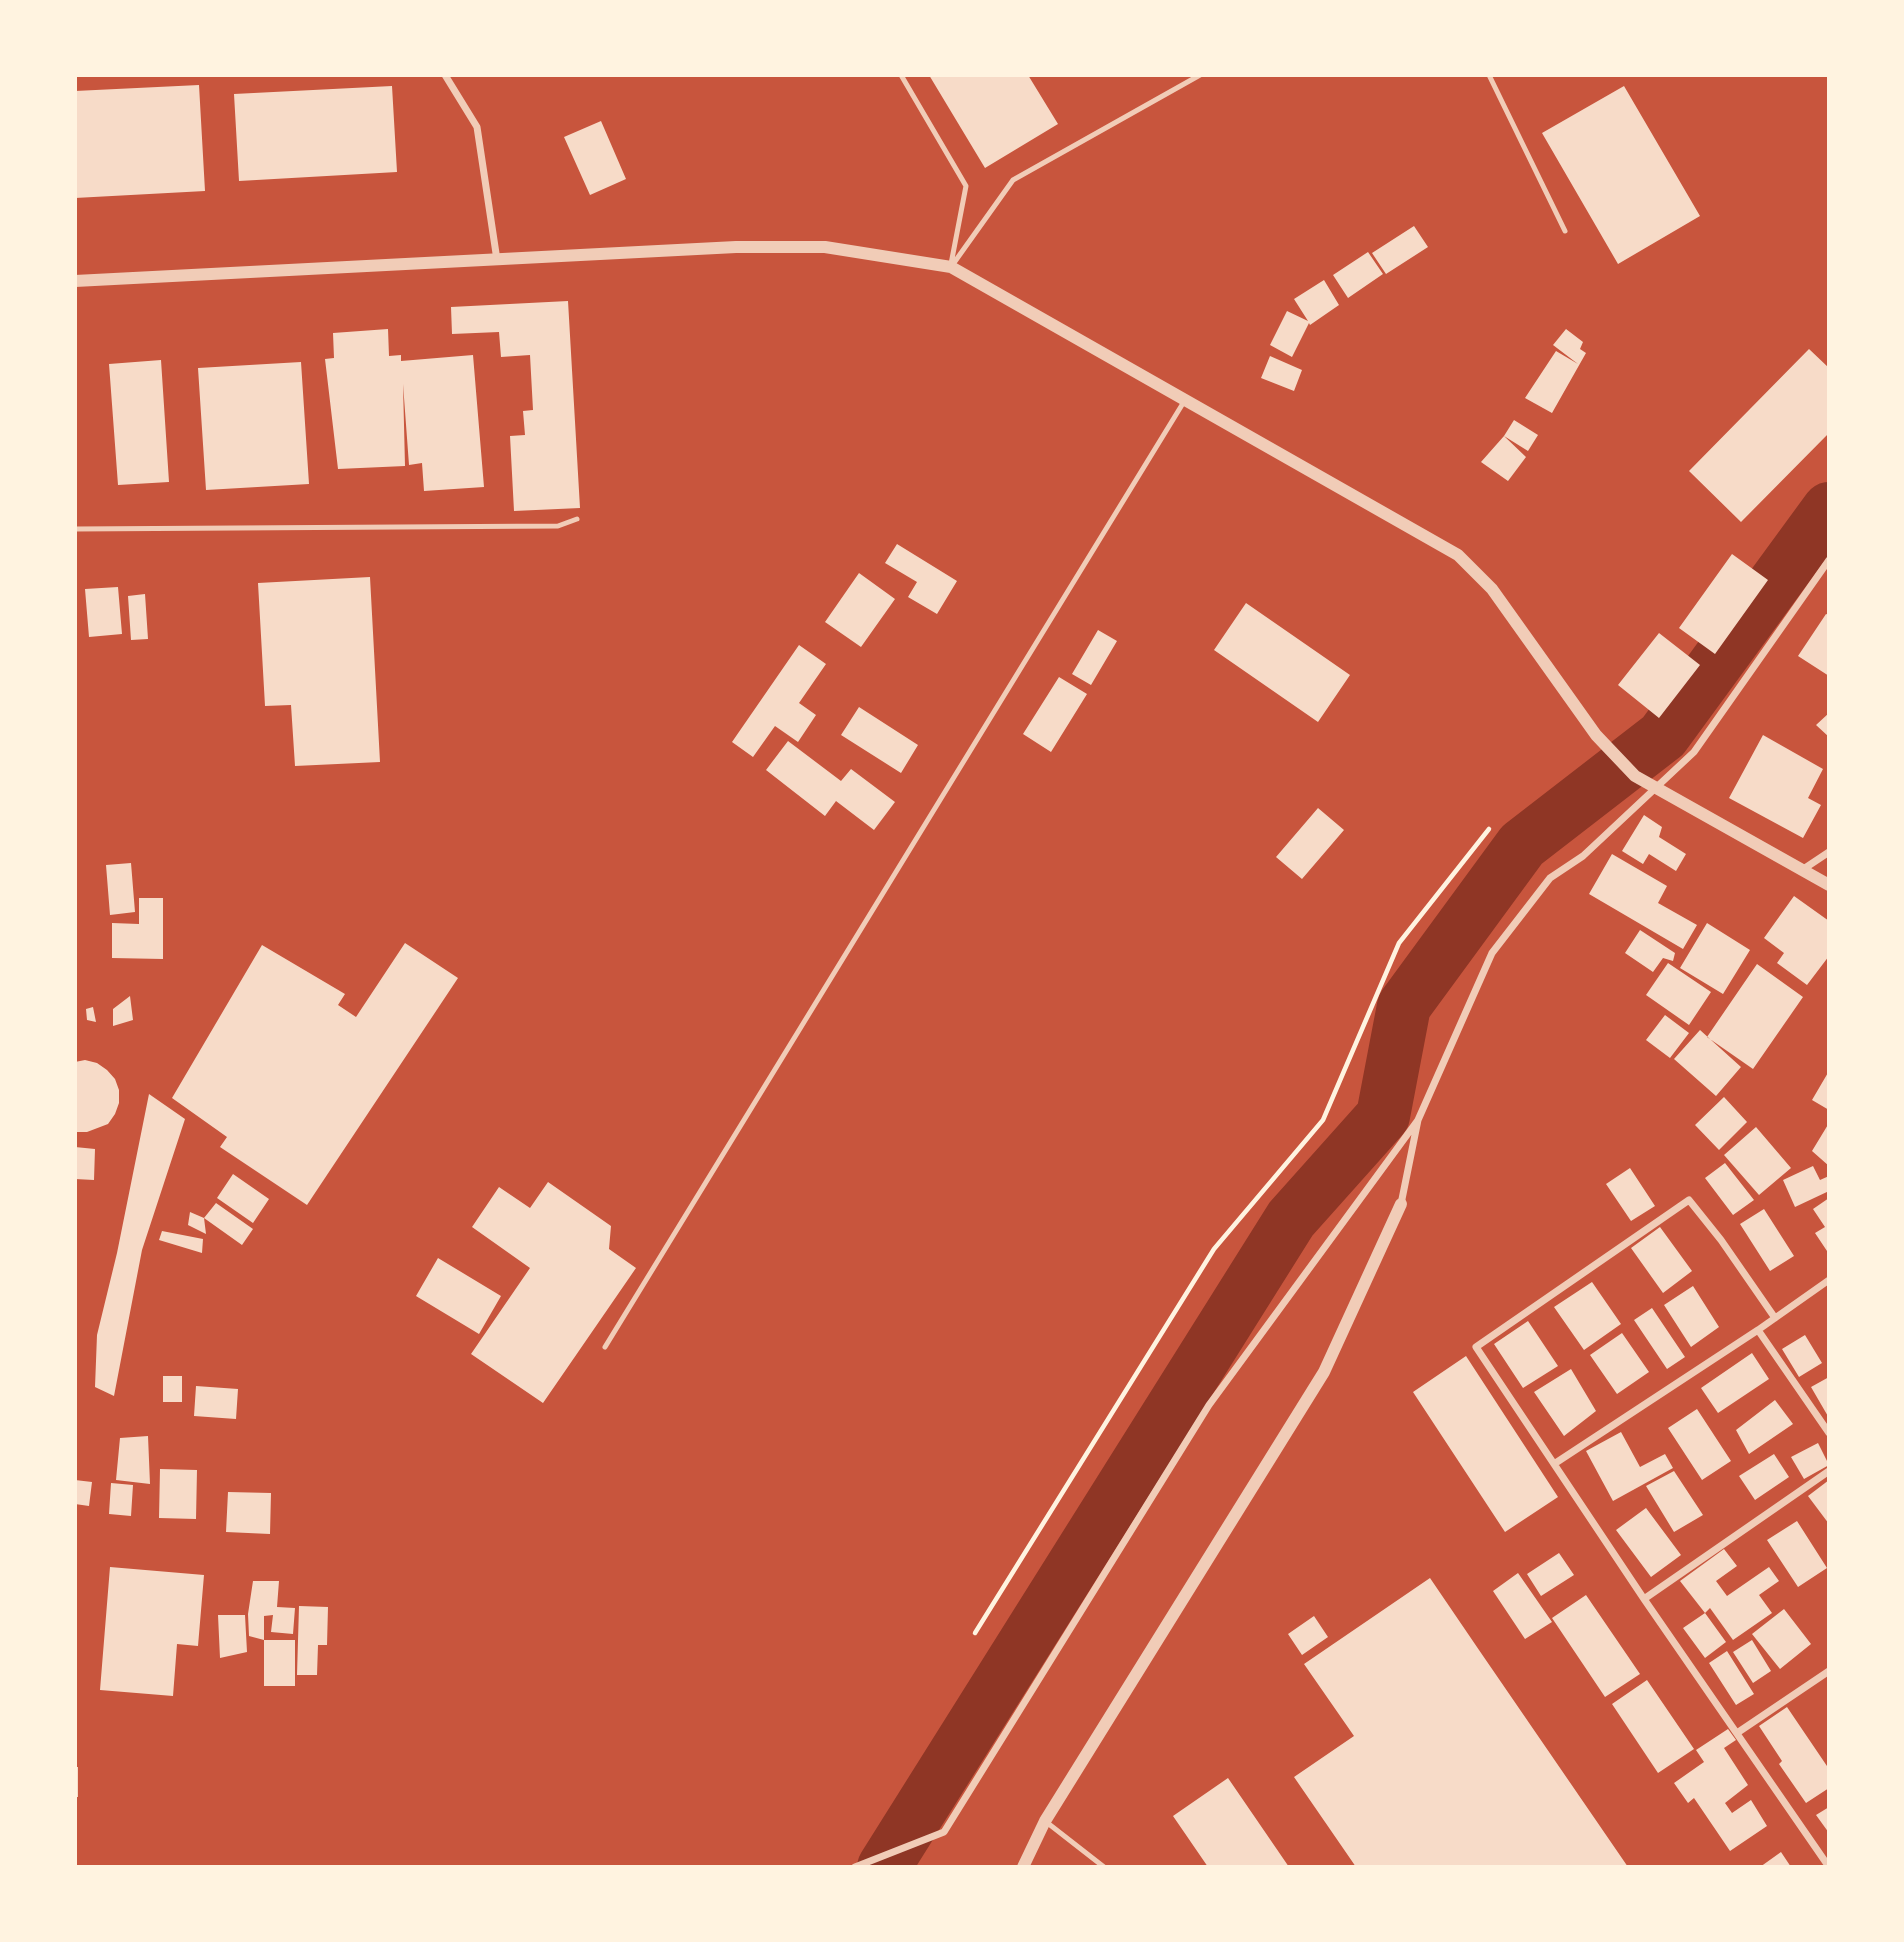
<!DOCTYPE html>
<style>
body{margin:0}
#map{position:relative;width:1904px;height:1942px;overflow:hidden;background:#c8553d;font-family:Arial,sans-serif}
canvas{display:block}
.frame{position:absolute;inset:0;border:77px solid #fff3e0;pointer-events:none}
</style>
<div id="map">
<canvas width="1904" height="1942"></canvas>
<div class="frame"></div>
</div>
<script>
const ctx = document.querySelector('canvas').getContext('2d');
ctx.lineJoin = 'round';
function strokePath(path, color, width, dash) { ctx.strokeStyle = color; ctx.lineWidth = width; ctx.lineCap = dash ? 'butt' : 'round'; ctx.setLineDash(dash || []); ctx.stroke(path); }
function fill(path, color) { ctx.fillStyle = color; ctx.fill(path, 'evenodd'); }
const river = new Path2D(`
 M884 1867 1291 1219 1383 1116 1404 1006 1522 845 1663 736 1829 509`);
const building = new Path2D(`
 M929 75H1028L1058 124 985 168Z
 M199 85 205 191 75 198V91Z
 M392 86 397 172 239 181 234 94Z
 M1624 86 1700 216 1618 264 1542 133Z
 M601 121 626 179 590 195 564 137Z
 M1414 226 1428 247 1386 274 1372 253Z
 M1368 252 1383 274 1348 298 1333 275Z
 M1324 280 1339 305 1310 325 1309 323 1292 357 1270 345 1287 311 1308 321 1294 299Z
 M568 301 580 508 514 511 510 436 525 435 523 411 533 410 530 355 501 357 499 332 452 334 451 307Z
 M388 329 389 356 401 355V361L473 355 484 487 424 491 422 463 409 465 403 384 405 466 338 469 325 359 334 358 333 333Z
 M1566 329 1583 342 1580 349 1586 353 1552 413 1525 398 1556 351 1578 364 1553 345Z
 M1809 349 1829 368V433L1741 522 1689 471Z
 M1270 356 1302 370 1294 391 1261 378Z
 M161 360 169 482 118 485 109 364Z
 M301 362 309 484 206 490 198 368Z
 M1514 420 1538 435 1528 451 1504 436Z
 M1504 436 1526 457 1508 481 1481 462Z
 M897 544 957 581 937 614 908 597 917 582 885 563Z
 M1732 554 1768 580 1715 654 1679 628Z
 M859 573 895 599 861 647 825 622Z
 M370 577 380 762 295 766 291 705 265 706 258 583Z
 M118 587 122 634 89 637 85 589Z
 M145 594 148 639 131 640 128 596Z
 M1246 603 1350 675 1318 722 1214 650Z
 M1826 614 1829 615V676L1798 656Z
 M1098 630 1117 641 1091 685 1072 674Z
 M1659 633 1700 665 1659 718 1618 685Z
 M799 645 826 664 799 703 816 715 798 742 775 726 753 757 732 742Z
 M1059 677 1087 694 1051 752 1023 734Z
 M859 707 918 745 901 773 841 735Z
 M1829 713V737L1816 725Z
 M1763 735 1823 769 1808 798 1821 805 1803 838 1729 798Z
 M788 741 841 781 851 769 895 802 874 830 836 801 825 816 766 770Z
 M1318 808 1344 830 1302 879 1276 857Z
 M1644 815 1662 827 1659 837 1686 854 1676 871 1649 854 1643 864 1622 851Z
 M1612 854 1667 886 1658 903 1697 925 1683 949 1589 894Z
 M131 863 135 912 110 915 106 865Z
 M1794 896 1829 921V956L1807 985 1777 963 1784 953 1764 938Z
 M139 898H163V959L112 958V923L139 924Z
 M1707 923 1750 950 1723 994 1680 968Z
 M1640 930 1675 953 1673 961 1663 958 1653 972 1625 953Z
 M405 943 458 978 307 1205 220 1147 227 1137 172 1098 262 945 345 994 338 1005 356 1017Z
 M1668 963 1711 992 1689 1025 1646 995Z
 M1757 964 1803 997 1753 1069 1707 1037Z
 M130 996 133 1020 113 1026V1009Z
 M93 1007 96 1022 87 1020 86 1009Z
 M1665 1015 1689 1033 1670 1058 1646 1040Z
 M1700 1030 1741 1067 1716 1096 1674 1059Z
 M85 1060 97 1063 107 1070 115 1079 119 1090V1103L115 1114 108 1124 87 1132H75V1062Z
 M1829 1071V1110L1812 1100Z
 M149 1094 185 1119 142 1250 114 1396 95 1387 97 1335 117 1253Z
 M1724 1097 1747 1122 1719 1150 1695 1125Z
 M1829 1123V1166L1812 1151Z
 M1756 1127 1791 1168 1759 1195 1724 1155Z
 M75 1147 95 1149 94 1180 75 1179Z
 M1725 1163 1754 1200 1733 1215 1705 1178Z
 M1813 1166 1820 1180 1829 1176V1191L1795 1207 1783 1180Z
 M1630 1168 1655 1206 1631 1221 1606 1184Z
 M233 1174 269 1199 253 1223 217 1198Z
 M548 1182 611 1226 609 1249 636 1268 543 1403 471 1354 530 1268 472 1227 499 1187 530 1208Z
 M1829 1198V1254L1815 1233 1825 1227 1813 1209Z
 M216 1203 253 1229 242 1245 204 1218Z
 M1764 1209 1794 1256 1770 1271 1740 1224Z
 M190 1212 204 1218 206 1234 188 1225Z
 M1660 1227 1692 1271 1663 1293 1631 1248Z
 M162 1231 203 1239 202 1253 159 1240Z
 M438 1258 501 1296 479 1334 416 1296Z
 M1592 1282 1621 1324 1584 1350 1554 1307Z
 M1693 1286 1719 1327 1691 1347 1664 1305Z
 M1652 1308 1685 1357 1667 1369 1634 1320Z
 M1528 1321 1558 1366 1523 1388 1494 1344Z
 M1622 1333 1649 1372 1617 1394 1590 1355Z
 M1805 1335 1822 1363 1799 1377 1782 1349Z
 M1752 1353 1769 1379 1718 1413 1701 1388Z
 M1466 1356 1558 1497 1505 1532 1413 1392Z
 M1571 1369 1596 1411 1564 1436 1534 1392Z
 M163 1376H182V1402H163Z
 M1829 1377V1418L1811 1387Z
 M196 1386 238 1389 236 1419 194 1416Z
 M1775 1400 1793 1424 1749 1454 1736 1430Z
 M1697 1409 1731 1461 1702 1480 1668 1428Z
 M1621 1432 1640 1467 1665 1454 1673 1468 1613 1501 1586 1451Z
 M148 1436 150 1484 116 1480 120 1438Z
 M1818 1443 1829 1465 1804 1479 1791 1457Z
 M1774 1454 1789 1477 1755 1500 1739 1476Z
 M160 1469 197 1470 196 1519 159 1518Z
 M1674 1471 1703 1515 1674 1532 1646 1486Z
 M75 1480 92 1482 89 1506 75 1504Z
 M1829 1480V1524L1808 1496Z
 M111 1483 133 1485 131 1516 109 1514Z
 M228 1492 271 1493 270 1534 226 1532Z
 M1646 1508 1681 1555 1651 1577 1616 1530Z
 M1797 1521 1827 1568 1798 1587 1767 1540Z
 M1724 1549 1737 1566 1716 1581 1727 1596 1769 1567 1779 1581 1759 1595 1772 1613 1733 1640 1710 1608 1705 1613 1680 1581Z
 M1559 1553 1574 1575 1541 1596 1527 1574Z
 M110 1567 204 1575 198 1646 177 1644 173 1696 100 1690Z
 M1518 1573 1552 1622 1525 1639 1493 1591Z
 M1430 1578 1479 1650 1628 1867H1356L1294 1777 1354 1736 1304 1664Z
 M253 1581H279L277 1607 295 1608 293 1634 271 1632 273 1615 264 1616V1640L249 1636 248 1614Z
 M1586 1595 1640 1674 1605 1697 1552 1618Z
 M299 1606 328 1607 327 1645H318L317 1675H297Z
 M1784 1609 1811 1644 1780 1669 1752 1634Z
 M1705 1613 1726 1642 1705 1658 1683 1628Z
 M218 1615H245L247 1652 220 1658Z
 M1314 1616 1328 1637 1302 1655 1288 1634Z
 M264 1640H295V1686H264Z
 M1752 1640 1771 1671 1753 1683 1733 1652Z
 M1727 1651 1754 1694 1736 1705 1709 1663Z
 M1647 1680 1694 1749 1658 1773 1612 1704Z
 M1787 1707 1829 1769V1788L1806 1803 1779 1764 1782 1761 1759 1726Z
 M1728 1729 1736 1740 1724 1748 1748 1785 1725 1803 1732 1813 1751 1800 1767 1826 1730 1851 1694 1798 1688 1803 1674 1783 1704 1762 1696 1750Z
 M75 1767H78V1797H75Z
 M1228 1778 1289 1867H1208L1173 1816Z
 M1829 1807V1833L1816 1815Z
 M1781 1852 1791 1867H1760Z`);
const path = new Path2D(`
 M975 1633 1214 1249 1323 1120 1399 943 1489 829`);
const service = new Path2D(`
 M901 75 966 186 951 264
 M1489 75 1565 231
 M951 267 1013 180 1200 75
 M75 529 558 526 577 519
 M605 1347 1185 400
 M1045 1821 1104 1867`);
const minor = new Path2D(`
 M445 75 477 127 497 260
 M1802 870 1829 852
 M1401 1204 1418 1120 1492 953 1550 878 1583 856 1694 752 1829 560
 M1775 1318 1721 1240 1689 1200 1476 1347 1644 1599 1829 1867
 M1758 1330 1829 1433
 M1554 1464 1758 1330 1829 1280
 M1644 1599 1829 1471
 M1737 1733 1829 1671
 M855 1867 944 1832 1209 1405 1418 1120`);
const tertiary = new Path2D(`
 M75 281 736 247H825L951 267 1458 555 1492 589 1596 735 1635 776 1829 885
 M1023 1867 1045 1821 1324 1372 1401 1204`);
strokePath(river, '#8f3625', 54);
fill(building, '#f7dbc8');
strokePath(path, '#fff3e0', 4.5);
strokePath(service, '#f1ccb7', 5);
strokePath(minor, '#f1ccb7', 7);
strokePath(tertiary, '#f1ccb7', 12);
</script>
